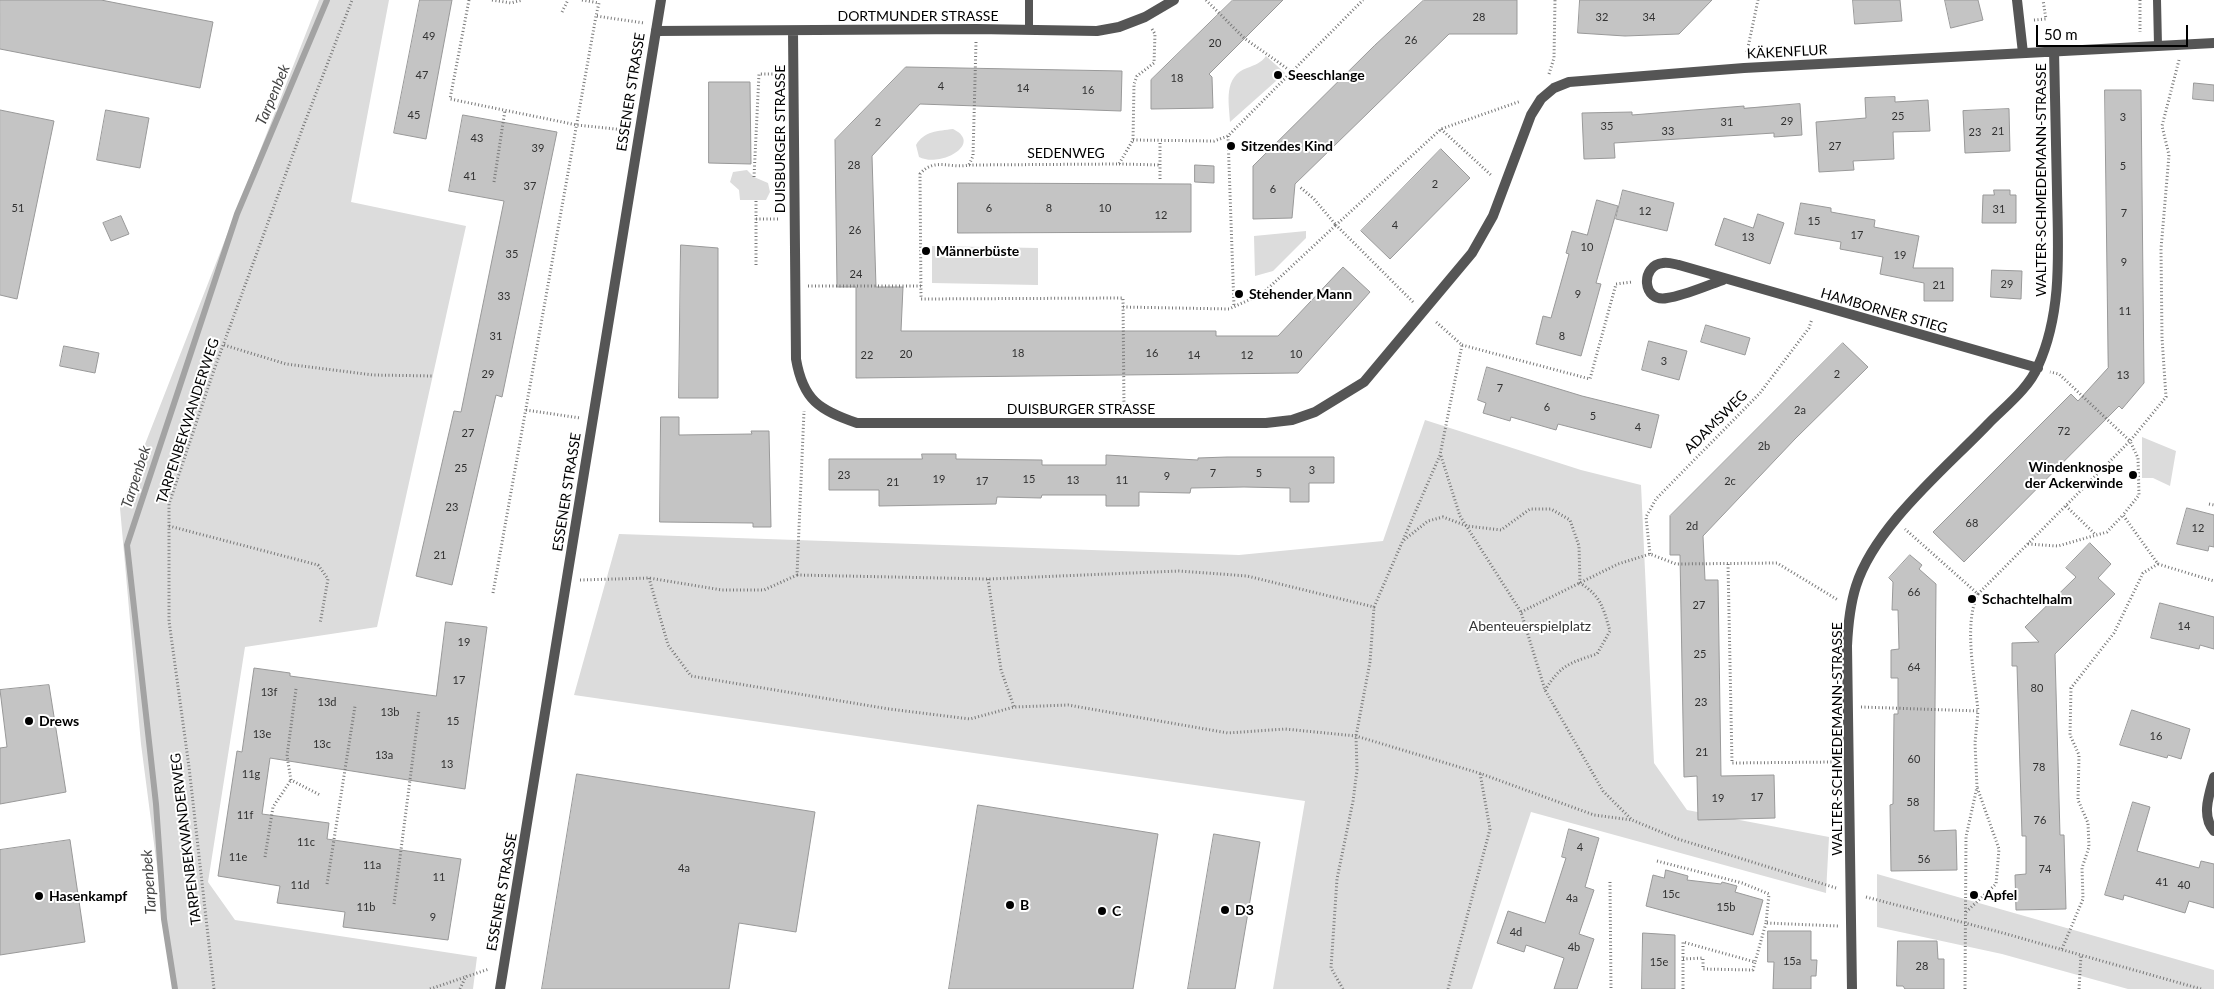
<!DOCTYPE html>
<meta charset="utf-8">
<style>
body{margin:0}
#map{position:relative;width:2214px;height:989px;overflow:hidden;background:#fff;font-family:Lato,sans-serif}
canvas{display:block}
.scale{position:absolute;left:2036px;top:25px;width:152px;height:22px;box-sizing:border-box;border:2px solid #000;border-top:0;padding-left:6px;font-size:15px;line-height:18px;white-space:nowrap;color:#000;-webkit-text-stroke:4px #fff;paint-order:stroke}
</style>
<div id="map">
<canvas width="2214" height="989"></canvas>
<div class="scale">50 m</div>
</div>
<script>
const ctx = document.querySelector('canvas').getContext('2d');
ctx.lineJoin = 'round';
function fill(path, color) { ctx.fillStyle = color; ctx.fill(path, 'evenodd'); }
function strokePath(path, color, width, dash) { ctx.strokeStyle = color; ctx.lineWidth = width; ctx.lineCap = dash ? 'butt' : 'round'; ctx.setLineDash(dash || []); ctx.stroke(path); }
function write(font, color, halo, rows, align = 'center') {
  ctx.font = font + ' Lato,sans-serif'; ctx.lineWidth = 4; ctx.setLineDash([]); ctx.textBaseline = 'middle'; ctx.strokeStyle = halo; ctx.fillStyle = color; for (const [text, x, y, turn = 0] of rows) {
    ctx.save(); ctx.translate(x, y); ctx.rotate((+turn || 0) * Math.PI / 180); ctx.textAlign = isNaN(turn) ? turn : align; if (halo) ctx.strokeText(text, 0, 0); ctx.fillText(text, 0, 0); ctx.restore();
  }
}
const green = new Path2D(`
 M319 0H389L351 202 466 226 377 627 245 647 208 882 235 920 477 957 473 989H173L141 744 120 508Z
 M1266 56 1285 73 1230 122C1229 102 1223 77 1247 68 1255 65 1261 63 1266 56Z
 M953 129C984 144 940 168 919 157L916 145C924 131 938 131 953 129Z
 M747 170 754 177 768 183 770 192 766 200H740L739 190 730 182 733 172Z
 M1306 231V238L1273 271 1255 276 1254 236Z
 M932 246 1038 248V285L932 283Z
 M1425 420 1581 470 1641 485 1654 763 1687 810 1829 837 1826 893 1531 812 1472 989H1273L1305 801 574 695 619 534 1239 555 1383 541Z
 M2142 437 2176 451 2170 486 2153 478H2142Z
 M1877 874 2214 970V989H2128L2002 954 1877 927Z`);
const stream = new Path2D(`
 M175 989 164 919 156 804 127 545 237 214 327 0`);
const building = new Path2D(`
 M0 0H101L213 22 200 88 0 49Z
 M420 0H452L426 139 394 133Z
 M1233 0H1283L1209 74 1212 77 1213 108 1151 109V80Z
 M1424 0H1517V34H1449L1295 184 1292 218 1253 219V166L1374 46Z
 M1580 0H1712L1679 34 1625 36 1578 33Z
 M1853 0H1900L1902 21 1855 24Z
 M1945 0H1978L1983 20 1951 28Z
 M906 67 1122 71 1121 111 920 104 872 156 876 287H903L901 331H1216V336H1278L1343 267 1370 292 1298 373 856 378V287H837L835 140Z
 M709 82H750L751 164 709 163Z
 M2194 83 2214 85V101L2193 99Z
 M2105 90H2141L2144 383 2122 409 2119 406 1964 562 1933 532 2071 394 2078 401 2108 368Z
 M1895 97V102L1928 100 1930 131 1893 132 1894 159 1853 161 1854 170 1819 172 1816 122 1866 118 1865 98Z
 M1800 104 1802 135 1774 137V133L1614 143 1615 158 1584 159 1582 113 1632 112V115L1744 106V108Z
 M2009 109 2010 151 1965 153 1963 111Z
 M0 110 54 121 17 299 0 295Z
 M106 110 149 118 140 168 97 160Z
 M463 115 557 132 502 397 496 395 452 585 416 576 454 411 461 412 504 201 449 191Z
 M1441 149 1470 178 1390 259 1361 231Z
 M1195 165 1214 166V183L1195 182Z
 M958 183 1191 184V232L958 233Z
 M1623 190 1674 203 1667 231 1616 219Z
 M1994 190H2010V195H2016V223H1982L1983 195H1994Z
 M1597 200 1618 206 1596 283 1601 284 1581 356 1536 344 1543 316 1551 318 1569 254 1566 253 1572 231 1587 235Z
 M1801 203 1831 208V212L1875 220 1874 227 1919 236 1913 268H1953V301H1924V283L1880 274 1883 257 1840 249 1841 242 1795 234Z
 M1758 214 1784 223 1770 264 1715 245 1724 218 1753 228Z
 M121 216 129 234 111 241 103 223Z
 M681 245 718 248V398H679Z
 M1992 270 2022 271 2021 299 1991 297Z
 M1706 325 1750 338 1745 355 1701 342Z
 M1649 341 1687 351 1679 380 1642 370Z
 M1843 343 1868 367 1795 439 1703 536 1705 580H1718L1721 776 1774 775 1775 818 1698 820 1697 776 1684 777 1680 555H1670V516Z
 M64 346 99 353 95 373 60 366Z
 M1487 367 1582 396 1659 415 1651 448 1558 424 1556 430 1511 417 1510 421 1483 413 1486 403 1478 400Z
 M661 417H679V435L752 434 751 431H769L771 527H753V523L660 522Z
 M922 454H956V459L1042 460V465H1106V455L1198 460V458L1227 457H1334V483H1309V502H1290V488L1244 487 1191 488 1190 493 1139 492V506H1106V495H1042L1041 498 997 497 996 504 879 506V490H829V459H922Z
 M2187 508 2214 515V547L2209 546 2208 551 2177 544Z
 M2090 543 2111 564 2098 578 2115 594 2055 654 2060 835H2064L2066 909 2016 910 2015 875 2026 874V836H2022L2017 666H2012V643L2039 642 2025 627 2076 577 2066 568Z
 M1910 555 1922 565 1919 569 1936 584 1934 831 1956 830 1957 870 1891 871 1890 805 1893 804 1894 714H1898V678H1891V650L1899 649 1898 610H1892L1893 582 1889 578Z
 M2160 603 2214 617V649L2200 645 2199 649 2151 638Z
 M446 622 487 627 465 789 270 758 262 814 329 823 327 839 461 859 448 940 343 927 345 912 277 903 280 886 218 876 237 751 242 752 254 668 290 673V676L436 696Z
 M49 685 66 792 0 804V748L7 747 0 690Z
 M2132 710 2190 729 2181 759 2168 755 2167 758 2120 745Z
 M577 774 815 812 796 932 739 923 729 989H542Z
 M2133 802 2150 807 2137 851 2199 868 2201 861 2214 864V908L2189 901 2185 913 2124 895 2123 900 2105 895Z
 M978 805 1158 834 1133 989H949Z
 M1569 829 1599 838 1585 887 1594 890 1579 934 1594 939 1577 989H1554L1564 958 1526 945 1524 952 1497 943 1508 911 1545 923 1566 858 1562 857Z
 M1214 834 1260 842 1235 989H1188Z
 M70 840 85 942 0 955V850Z
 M1666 870 1688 876 1687 880 1721 884 1722 882 1737 886 1735 892 1763 900 1753 935 1646 906 1653 875 1664 878Z
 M1768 931H1811V960H1817L1816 976H1811V989H1773L1774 962H1768Z
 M1643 933 1675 935V989H1642Z
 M1898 941H1937L1938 959H1944V989H1905L1903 986H1897Z`);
const path = new Path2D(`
 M469 0 450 99 577 125 625 130
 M492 0 511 3 522 0
 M582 0 599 3 596 16 644 23
 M1206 0 1244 38 1292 72
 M2140 0V32
 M562 12 568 0
 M2034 20 2046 19 2043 0
 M976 42 973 156 969 165C951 169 934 157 920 174L921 299 1123 298 1124 409
 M1747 52 1758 0
 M2179 60 2162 126 2169 155 2161 249 2162 338 2166 397 2130 441 2138 458 2139 495 2123 515 2158 564 2214 581
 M1549 74 1554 58 1555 0
 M1441 129 1492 176
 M1228 136 1234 307
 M1133 140 1214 141 1228 136 1363 0
 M1119 164 1160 165
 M969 165 1119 164 1133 140 1134 84 1137 76 1154 63 1155 34 1152 29
 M754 177 759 74H778
 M1160 179V141
 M494 182 505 110
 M756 201V266
 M756 219H780
 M808 286H921
 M1413 302 1336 225 1441 129 1521 101
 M1123 307 1229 309 1262 294 1336 225 1314 199 1300 187
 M224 345 286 364 373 375 433 376
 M1462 345 1590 379 1616 284 1632 282
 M526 410 580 418
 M1441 456 1460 516 1521 612 1545 690 1603 791 1632 820 1678 839 1836 888
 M2209 504 2214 505
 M2066 506 2096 535
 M169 526 318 565 328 579 320 624
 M1404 540 1428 521 1443 517 1467 526 1501 530 1530 509H1551L1570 520 1579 546 1580 583C1602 597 1603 608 1610 631L1597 654C1569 663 1561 665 1545 690
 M2028 544 2058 546 2107 532 2123 515
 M1650 554 1646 517 1656 499 1760 393 1809 328 1812 319
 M1728 564 1732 763 1835 762
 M797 575 988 579 1179 571 1247 576 1374 607 1440 455 1462 345 1435 321
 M649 578 668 645 691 676 889 709 970 719 1014 707 1068 705 1228 733 1285 729 1356 736 1479 773 1594 815 1632 820
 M988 579 1001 670 1014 707
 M580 580 649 578 722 590H764L797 575 804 411
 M493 593 596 16
 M1978 594 2130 441 2059 374 2050 372
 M1521 612 1618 564 1650 554 1676 564 1777 563 1838 600
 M296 689 287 756 291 780 320 795
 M1861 707 1978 711C1975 678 1963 624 1978 594L1905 529
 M265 857 273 807 291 780
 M1657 861 1742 883 1769 894 1766 923 1838 926
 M1610 882 1611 989
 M327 884 355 706
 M1866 897 2003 933 2201 989
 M394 904 419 710
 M1966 912 1996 884 1999 849 1977 787
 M2062 949 2083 899 2082 868 2089 847 2088 823 2078 800 2079 755 2070 735 2071 688 2114 633 2143 573 2158 564
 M1683 959 1703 958V969L1753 970 1755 962
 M214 989 189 767 169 621V504L214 370 303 127 352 0
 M430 989 489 969
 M460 989 466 976
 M1343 989 1331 968 1337 879 1353 801 1357 770 1356 736 1370 662 1374 607
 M1448 989 1490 829 1480 773
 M1683 989V942L1755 962 1766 923
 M1965 989 1966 837 1977 787 1975 743 1978 711
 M2079 989 2081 955`);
const service = new Path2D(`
 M1029 0V30
 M2157 0 2158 45`);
const minor = new Path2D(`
 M2017 0 2023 53
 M656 31 976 29 1097 31 1119 27 1145 17 1174 0
 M793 31 796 359C803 400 819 410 857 423H1266L1292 420 1315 412 1364 382 1472 253 1493 216 1531 115 1541 99 1554 88 1569 82 1744 68 2214 43
 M1723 280C1705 286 1686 295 1667 298 1642 303 1640 265 1663 263 1668 262 1674 264 1679 265L2038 368
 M2214 777C2209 795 2201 816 2214 831
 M1852 989 1847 646C1848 625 1850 605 1856 586 1875 526 1946 468 1989 423 2006 406 2029 388 2038 366 2063 311 2058 249 2057 191 2056 144 2055 97 2054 50`);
const tertiary = new Path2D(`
 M500 989 661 0`);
const markers = [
 [1278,75,5,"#000"],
 [1231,146,5,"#000"],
 [926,251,5,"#000"],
 [1239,294,5,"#000"],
 [2133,475,5,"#000"],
 [1972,599,5,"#000"],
 [29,721,5,"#000"],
 [1974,895,5,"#000"],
 [39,896,5,"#000"],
 [1010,905,5,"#000"],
 [1225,910,5,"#000"],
 [1102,911,5,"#000"]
];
const numberNames = [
 ["28",1479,17],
 ["32",1602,17],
 ["34",1649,17],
 ["49",429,36],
 ["26",1411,40],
 ["20",1215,43],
 ["47",422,75],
 ["18",1177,78],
 ["4",941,86],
 ["14",1023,88],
 ["16",1088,90],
 ["45",414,115],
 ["25",1898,116],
 ["3",2123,117],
 ["29",1787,121],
 ["2",878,122],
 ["31",1727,122],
 ["35",1607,126],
 ["33",1668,131],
 ["21",1998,131],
 ["23",1975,132],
 ["43",477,138],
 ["27",1835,146],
 ["39",538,148],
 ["28",854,165],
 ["5",2123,166],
 ["41",470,176],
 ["2",1435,184],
 ["37",530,186],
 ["6",1273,189],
 ["51",18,208],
 ["6",989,208],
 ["8",1049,208],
 ["10",1105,208],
 ["31",1999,209],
 ["12",1645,211],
 ["7",2124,213],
 ["12",1161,215],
 ["15",1814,221],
 ["4",1395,225],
 ["26",855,230],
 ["17",1857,235],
 ["13",1748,237],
 ["10",1587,247],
 ["35",512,254],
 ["19",1900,255],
 ["9",2124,262],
 ["24",856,274],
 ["29",2007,284],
 ["21",1939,285],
 ["9",1578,294],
 ["33",504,296],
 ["11",2125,311],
 ["31",496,336],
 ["8",1562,336],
 ["18",1018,353],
 ["16",1152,353],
 ["20",906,354],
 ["10",1296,354],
 ["22",867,355],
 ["14",1194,355],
 ["12",1247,355],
 ["3",1664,361],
 ["29",488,374],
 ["2",1837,374],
 ["13",2123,375],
 ["7",1500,388],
 ["6",1547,407],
 ["2a",1800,410],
 ["5",1593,416],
 ["4",1638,427],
 ["72",2064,431],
 ["27",468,433],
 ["2b",1764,446],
 ["25",461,468],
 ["3",1312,470],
 ["7",1213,473],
 ["5",1259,473],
 ["23",844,475],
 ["9",1167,476],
 ["19",939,479],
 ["15",1029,479],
 ["13",1073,480],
 ["11",1122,480],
 ["17",982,481],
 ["2c",1730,481],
 ["21",893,482],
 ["23",452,507],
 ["68",1972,523],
 ["2d",1692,526],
 ["12",2198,528],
 ["21",440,555],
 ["66",1914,592],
 ["27",1699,605],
 ["14",2184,626],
 ["19",464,642],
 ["25",1700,654],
 ["64",1914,667],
 ["17",459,680],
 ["80",2037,688],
 ["13f",269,692],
 ["13d",327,702],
 ["23",1701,702],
 ["13b",390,712],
 ["15",453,721],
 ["13e",262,734],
 ["16",2156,736],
 ["13c",322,744],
 ["21",1702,752],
 ["13a",384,755],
 ["60",1914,759],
 ["13",447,764],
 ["78",2039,767],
 ["11g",251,774],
 ["17",1757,797],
 ["19",1718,798],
 ["58",1913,802],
 ["11f",245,815],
 ["76",2040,820],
 ["11c",306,842],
 ["4",1580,847],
 ["11e",238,857],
 ["56",1924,859],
 ["11a",372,865],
 ["4a",684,868],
 ["74",2045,869],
 ["11",439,877],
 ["41",2162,882],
 ["11d",300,885],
 ["40",2184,885],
 ["15c",1671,894],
 ["4a",1572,898],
 ["11b",366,907],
 ["15b",1726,907],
 ["9",433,917],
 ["4d",1516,932],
 ["4b",1574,947],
 ["15a",1792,961],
 ["15e",1659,962],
 ["28",1922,966]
];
const streetNames = [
 ["DORTMUNDER STRASSE",918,16],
 ["KÄKENFLUR",1787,52,-3],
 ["ESSENER STRASSE",631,92,-81],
 ["DUISBURGER STRASSE",780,139,-90],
 ["SEDENWEG",1066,153],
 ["WALTER-SCHMEDEMANN-STRASSE",2041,180,-90],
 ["HAMBORNER STIEG",1884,311,16],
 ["DUISBURGER STRASSE",1081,409],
 ["TARPENBEKWANDERWEG",188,421,-72],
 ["ADAMSWEG",1716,422,-45],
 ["ESSENER STRASSE",567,492,-81],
 ["WALTER-SCHMEDEMANN-STRASSE",1837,739,-90],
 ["TARPENBEKWANDERWEG",186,839,-97],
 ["ESSENER STRASSE",502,892,-80]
];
const poiNames = [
 ["Seeschlange",1288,75],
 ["Sitzendes Kind",1241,146],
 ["Männerbüste",936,251],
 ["Stehender Mann",1249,294],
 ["Windenknospe",2123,467,"right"],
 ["der Ackerwinde",2123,483,"right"],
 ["Schachtelhalm",1982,599],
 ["Drews",39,721],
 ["Apfel",1984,895],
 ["Hasenkampf",49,896],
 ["B",1020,905],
 ["D3",1235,910],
 ["C",1112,911]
];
const parkNames = [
 ["Abenteuerspielplatz",1530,626]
];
const waterNames = [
 ["Tarpenbek",273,95,-67],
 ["Tarpenbek",136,477,-72],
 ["Tarpenbek",149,882,-94]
];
fill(green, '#dcdcdc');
strokePath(stream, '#a3a3a3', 6);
fill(building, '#c4c4c4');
strokePath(building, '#999', 1);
strokePath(path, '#777', 3, [1, 2.5]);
strokePath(service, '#555', 8);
strokePath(minor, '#555', 10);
strokePath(tertiary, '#555', 10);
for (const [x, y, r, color] of markers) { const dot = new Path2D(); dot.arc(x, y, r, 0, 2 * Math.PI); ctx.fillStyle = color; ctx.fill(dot); strokePath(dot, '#fff', 2); }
write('11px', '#313131', null, numberNames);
write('14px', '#000', '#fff', streetNames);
write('bold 14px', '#000', '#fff', poiNames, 'left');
write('14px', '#333', '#fff', parkNames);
write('italic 15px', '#444', '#fff', waterNames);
</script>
